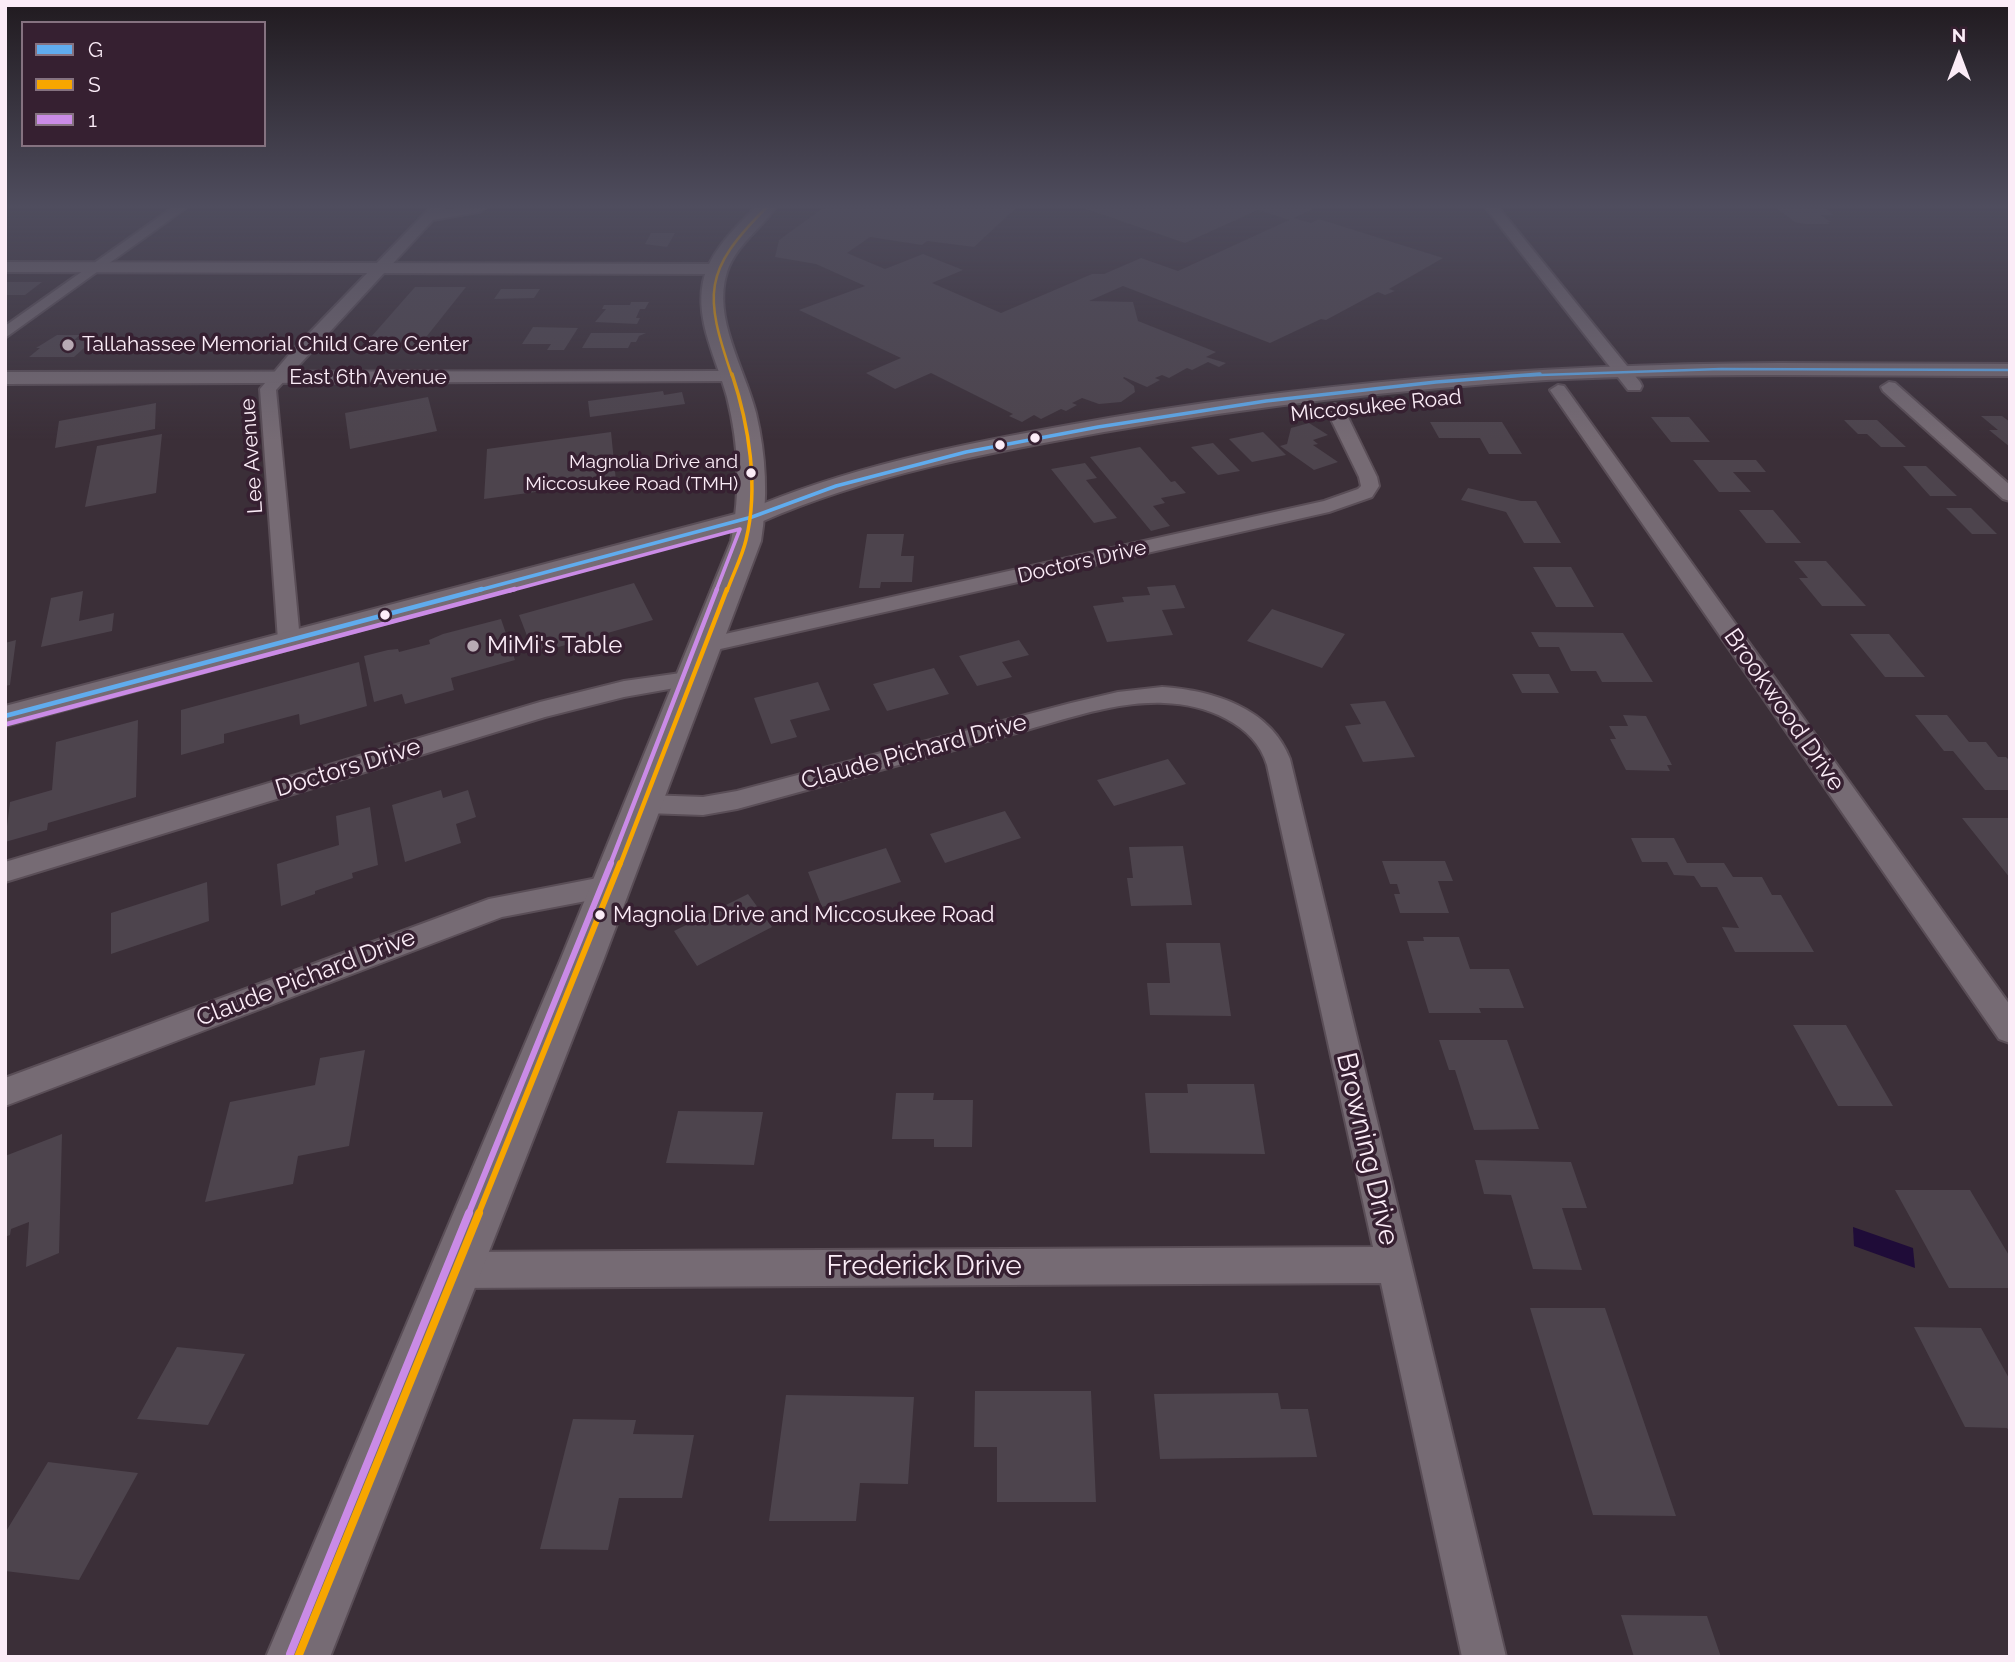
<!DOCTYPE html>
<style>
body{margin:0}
#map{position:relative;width:2015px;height:1662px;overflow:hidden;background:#3b2f38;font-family:Raleway,sans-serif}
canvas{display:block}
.frame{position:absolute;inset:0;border:7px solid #fbecf7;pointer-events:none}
.legend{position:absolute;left:21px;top:21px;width:245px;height:126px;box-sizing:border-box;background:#362031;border:2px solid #857280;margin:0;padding:9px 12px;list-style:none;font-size:21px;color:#fbecf7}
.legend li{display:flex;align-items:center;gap:14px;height:35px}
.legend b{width:35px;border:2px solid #857280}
.north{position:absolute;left:1924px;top:21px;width:70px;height:70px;-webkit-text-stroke:5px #362031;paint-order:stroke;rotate:0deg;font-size:19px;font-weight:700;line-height:28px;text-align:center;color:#fbecf7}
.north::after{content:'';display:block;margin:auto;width:24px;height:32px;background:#fbecf7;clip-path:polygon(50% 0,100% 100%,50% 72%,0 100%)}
</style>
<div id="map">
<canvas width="2015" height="1662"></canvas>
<div class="frame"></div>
<ul class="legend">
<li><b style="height:9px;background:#60acee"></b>G</li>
<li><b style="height:9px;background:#f7a600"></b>S</li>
<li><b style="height:9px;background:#ca8be6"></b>1</li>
</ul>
<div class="north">N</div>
</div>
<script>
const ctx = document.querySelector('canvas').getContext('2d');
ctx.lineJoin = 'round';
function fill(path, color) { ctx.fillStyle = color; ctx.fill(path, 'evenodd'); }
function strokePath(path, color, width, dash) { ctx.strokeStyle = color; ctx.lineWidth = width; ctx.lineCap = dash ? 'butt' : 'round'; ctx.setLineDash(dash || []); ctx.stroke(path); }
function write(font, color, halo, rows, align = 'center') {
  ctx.font = font + ' Raleway,sans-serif'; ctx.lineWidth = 7; ctx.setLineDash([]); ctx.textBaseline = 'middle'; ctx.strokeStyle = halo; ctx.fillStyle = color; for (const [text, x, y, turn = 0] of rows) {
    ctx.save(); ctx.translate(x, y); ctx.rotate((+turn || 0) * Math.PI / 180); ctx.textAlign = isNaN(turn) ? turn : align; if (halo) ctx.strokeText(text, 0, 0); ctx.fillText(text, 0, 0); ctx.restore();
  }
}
const water = new Path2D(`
 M1853 1227 1913 1248 1915 1268 1854 1246Z`);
const building = new Path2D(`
 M823 208H1016L974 247 927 241 922 245 870 237 847 253 885 269 923 254 963 270 932 283 1001 313 1092 274H1104L1141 258 1178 271 1289 220 1258 210 1185 243 1083 208H1315L1294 218 1311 223 1319 219 1443 258 1389 289 1395 291 1385 295 1378 292 1326 320 1321 319 1270 343 1123 286 1089 301 1133 302 1138 321 1216 352 1206 357 1226 363 1219 367 1208 362 1192 370 1187 368 1169 378 1162 375 1155 378 1160 380 1147 387 1124 377 1123 378 1134 386 1135 392 1121 402 1099 404 1082 398 1072 403 1077 405 1066 411 1061 409 1041 419 1034 415 1022 422 1009 416 1013 414 931 373 895 389 866 373 901 358 799 310 865 286 816 264 775 257 779 240Z
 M1776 208H1825L1833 215H1821L1831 222H1827L1830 224H1805L1795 222Z
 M651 233H675L667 247 645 244Z
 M5 282H42L25 295H5Z
 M415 287H466L419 346 364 345Z
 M501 289H540L534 298 494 299Z
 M631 302H649L645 309H640L636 318H640L637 324 595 322 606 309H602L604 305H630Z
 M533 327 578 328 564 350H547L551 344H522Z
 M591 333H646L639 336 636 342H631L628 348H582Z
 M57 335H80L74 340H93L74 357H29L40 348H36Z
 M663 391 664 395 682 392 685 404 590 417 588 401Z
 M428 397 437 431 350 449 345 413Z
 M156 403 155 429 55 448 59 421Z
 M1981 416H2002L2010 422V447L1989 430H1998Z
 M1651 417H1689L1710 442H1671Z
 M1844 420H1877L1906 447H1881L1867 434H1858Z
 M1430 422H1502L1522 454H1489L1480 438H1439Z
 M1309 423 1328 435 1313 440 1318 444 1313 445 1338 462 1314 470 1280 446 1287 444 1291 428Z
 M611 432 616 481 484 499 487 449Z
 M1263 432 1286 455 1252 462 1229 439Z
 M162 434 156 493 85 507 97 446Z
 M1213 443 1240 471 1218 475 1191 447Z
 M1140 447 1171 482 1175 481 1186 493 1161 498 1165 503 1153 506 1170 526 1151 531 1090 457Z
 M1693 460H1756L1766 472H1733L1751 492H1719Z
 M1085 463 1097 478 1086 480 1117 518 1094 523 1051 469Z
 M1903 466H1926L1957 496H1930Z
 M1468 488 1521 501H1536L1561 543H1524L1506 512 1461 500Z
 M1946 508H1971L1997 534H1972Z
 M1739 510H1773L1801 543H1766Z
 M867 534H904L901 556H914L912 582H881L880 588H859Z
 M1794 561H1826L1866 606H1822L1799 578H1808Z
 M1533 567H1571L1594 607H1556Z
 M634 583 653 620 534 654 519 615Z
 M1175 585 1185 608 1162 610 1173 635 1107 642 1093 606 1124 602 1122 597 1150 595 1147 587Z
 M83 591 79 621 114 613 112 631 41 647 51 598Z
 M1272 609 1345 634 1322 668 1247 641Z
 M501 619 515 660 451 678 454 690 405 704 402 694 374 702 364 656 388 650 398 649 399 652 430 644 429 640 443 634Z
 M1531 632 1623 633 1653 682H1602L1596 671H1571L1559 647H1539Z
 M1850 634H1889L1925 677H1885Z
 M16 640 10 685 5 686V643Z
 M1019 640 1029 655 1002 662 1012 677 977 686 959 656Z
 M359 662 367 706 300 725 299 714 224 734V743L181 755V710Z
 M934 668 949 694 887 711 873 684Z
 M1512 674H1549L1559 693H1522Z
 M818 682 830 710 790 720 797 737 771 744 754 698Z
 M1385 701 1415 757 1363 762 1345 726 1361 724 1350 704Z
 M1623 715 1646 716 1672 765H1667L1670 771 1626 770 1610 739H1616L1609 726H1628Z
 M1915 715H1947L1969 742H1986L1998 757H2006L2010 761V790H1985L1953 751H1944Z
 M138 720 136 797 48 823 47 830 5 842 10 802 52 790 56 742Z
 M1168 759 1186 784 1114 806 1097 780Z
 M441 790 443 798 468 790 476 817 456 824 461 843 405 862 392 805Z
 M370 807 378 865 352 873 353 878 315 891V894L281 906 277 864 339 845 336 816Z
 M1005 811 1021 838 945 863 930 834Z
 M1962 818H2010V878Z
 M1631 838H1674L1687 863H1724L1733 877H1762L1772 895H1781L1814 952H1735L1722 927 1739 928 1717 887H1701L1694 876 1674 875 1667 862H1642Z
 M1183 846 1192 905 1131 906 1127 878H1133L1129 847Z
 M886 848 901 882 822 907 808 872Z
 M1382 861H1445L1453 881H1438L1449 913H1400L1394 894H1400L1397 884H1390Z
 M207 882 209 921 111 954V913Z
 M748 894 772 927 697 966 674 931Z
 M1423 937H1459L1470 969H1509L1524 1008H1479L1481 1013H1429L1407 941H1424Z
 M1166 943H1220L1231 1016 1150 1015 1147 983H1170Z
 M1793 1025H1846L1893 1106H1838Z
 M1439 1040H1507L1539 1129 1474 1130 1455 1070H1449Z
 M365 1050 349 1146 298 1156 293 1184 205 1202 230 1102 315 1085 320 1058Z
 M1187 1084H1254L1265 1154 1150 1153 1145 1093H1188Z
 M896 1093H934L933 1100H973L972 1147H934V1139H892Z
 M678 1111 763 1112 754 1165 666 1163Z
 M62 1134 59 1253 26 1267 29 1222 11 1229 10 1235 5 1237V1156Z
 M1475 1160 1571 1162 1587 1208H1562L1582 1270 1533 1269 1511 1195 1484 1194Z
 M1895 1190H1970L2010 1257V1288H1949Z
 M1530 1308H1605L1676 1516 1593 1515Z
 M1914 1327 1981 1328 2010 1380V1432L2007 1428 1965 1427Z
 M177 1347 245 1354 208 1425 137 1419Z
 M975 1391H1091L1096 1502H997V1447H974Z
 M1278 1393 1281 1409H1308L1317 1457 1160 1459 1154 1394Z
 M786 1395 914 1397 908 1484 860 1483 856 1521H769Z
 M573 1419 636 1420 633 1434 694 1435 682 1498H619L608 1550 540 1549Z
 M48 1462 138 1473 79 1580 5 1571V1533Z
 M1621 1615 1707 1616 1721 1657H1634Z`);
const minor = new Path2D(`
 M172 208H186L5 338V326Z
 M430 208H443L442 211 485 208 479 212 433 220 276 390 300 640 297 645H281L278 640 260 389 292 351Z
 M1486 208H1499L1640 382 1642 386 1640 390H1628Z
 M1889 382 1895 383 2010 485V501L2003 499 1883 391 1881 387Z
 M1558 385 1564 386 2010 1005V1043L1999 1039 1550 390Z
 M1335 404 1344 409 1377 477 1379 486 1372 497 1329 512 707 652 699 650 696 645 699 640 707 638 1324 501 1358 489 1361 486 1359 477 1326 409Z
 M695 671 703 673 706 678 703 683 624 697 545 717 5 882V862L540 702 624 681Z
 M1162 687C1212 690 1271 708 1290 759L1506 1657H1462L1381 1283 454 1288 441 1283 436 1270 441 1257 454 1252 1373 1247 1267 765C1255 723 1204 704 1164 703 1112 701 1058 722 1009 735 918 760 827 784 737 809L703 815 646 813 637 811 633 804 637 797 646 795 703 797 737 791 1071 703 1118 692Z
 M613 875 623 878 627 886 623 894 502 917 5 1106V1078L489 899Z`);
const tertiary = new Path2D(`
 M5 262 718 264 727 269 718 274 5 272Z
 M1779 363 2010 364V376C1855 376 1700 372 1546 380 1398 389 1250 407 1104 432 987 453 870 474 761 522L5 726V706L743 512C847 467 958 445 1069 425 1305 382 1540 364 1779 363Z
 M731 371 738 373 741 377 738 381 5 384V372Z`);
const secondary = new Path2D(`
 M755 208H775C760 230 736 245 727 272 712 318 745 369 756 413 766 455 768 498 761 541L603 961 330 1657H266L560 961 731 541C741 492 739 445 727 397 717 360 695 321 703 282 709 252 735 228 755 208Z`);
const bus1Far2 = new Path2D(`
 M1510 376 1721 369 2010 370`);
const bus1Far1 = new Path2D(`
 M476 591 752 517 836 486 966 452 1098 427 1266 401 1436 382 1540 374`);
const bus1 = new Path2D(`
 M5 716 482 589`);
const bus2Far4 = new Path2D(`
 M732 376C704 294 703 271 766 208`);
const bus2Far3 = new Path2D(`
 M727 591C733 574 742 557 746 540 759 487 749 425 732 374`);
const bus2Far2 = new Path2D(`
 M620 865 727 589`);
const bus2Far1 = new Path2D(`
 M478 1215 620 863`);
const bus2 = new Path2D(`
 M298 1657 479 1213`);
const bus3Far3 = new Path2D(`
 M509 591 740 529 716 591`);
const bus3Far2 = new Path2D(`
 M7 724 515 589
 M610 865 717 589`);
const bus3Far1 = new Path2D(`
 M468 1215 611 863`);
const bus3 = new Path2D(`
 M290 1654 469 1213`);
const markers = [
 [68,345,7,"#b8aab4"],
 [1035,438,6,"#fbecf7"],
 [1000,445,6,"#fbecf7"],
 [751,473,6,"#fbecf7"],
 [385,615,6,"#fbecf7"],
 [473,646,7,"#b8aab4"],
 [600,915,6,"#fbecf7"]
];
const farBusnames = [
 ["Magnolia Drive and",738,462],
 ["Miccosukee Road (TMH)",738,484]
];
const farPoinames = [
 ["Tallahassee Memorial Child Care Center",82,345]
];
const farStreetnames = [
 ["East 6th Avenue",368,378],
 ["Miccosukee Road",1376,406,-6],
 ["Lee Avenue",252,456,-94],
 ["Doctors Drive",1082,562,-13]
];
const busNames = [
 ["Magnolia Drive and Miccosukee Road",613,915]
];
const poiNames = [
 ["MiMi's Table",487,646]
];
const streetNames = [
 ["Brookwood Drive",1784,710,55],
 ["Claude Pichard Drive",914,752,-15],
 ["Doctors Drive",348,768,-17],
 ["Claude Pichard Drive",306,978,-21]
];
const nearStreetnames = [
 ["Browning Drive",1367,1149,77],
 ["Frederick Drive",924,1267]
];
fill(water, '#1f0c38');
fill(building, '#4d444d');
strokePath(minor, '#5a4e57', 4);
strokePath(tertiary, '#5a4e57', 4);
strokePath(secondary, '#5a4e57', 4);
fill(minor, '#766b74');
fill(tertiary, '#766b74');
fill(secondary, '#766b74');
strokePath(bus1Far2, '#60acee', 2.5);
strokePath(bus1Far1, '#60acee', 3.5);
strokePath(bus1, '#60acee', 4.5);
strokePath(bus2Far4, '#f7a600', 2.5);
strokePath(bus2Far3, '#f7a600', 3.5);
strokePath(bus2Far2, '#f7a600', 4.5);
strokePath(bus2Far1, '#f7a600', 6);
strokePath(bus2, '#f7a600', 8);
strokePath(bus3Far3, '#ca8be6', 3.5);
strokePath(bus3Far2, '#ca8be6', 4.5);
strokePath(bus3Far1, '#ca8be6', 6);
strokePath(bus3, '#ca8be6', 8);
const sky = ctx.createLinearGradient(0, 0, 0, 440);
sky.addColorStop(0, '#201a1f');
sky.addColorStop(0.47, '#4f4d5e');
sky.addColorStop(1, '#4f4d5e00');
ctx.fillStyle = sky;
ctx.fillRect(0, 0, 2015, 440);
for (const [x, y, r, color] of markers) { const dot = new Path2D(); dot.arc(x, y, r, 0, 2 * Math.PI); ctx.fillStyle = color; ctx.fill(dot); strokePath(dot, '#362031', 2.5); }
write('19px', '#fbecf7', '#362031', farBusnames, 'right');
write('21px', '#fbecf7', '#362031', farPoinames, 'left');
write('21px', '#fbecf7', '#362031', farStreetnames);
write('22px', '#fbecf7', '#362031', busNames, 'left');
write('24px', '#fbecf7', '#362031', poiNames, 'left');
write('24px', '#fbecf7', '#362031', streetNames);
write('28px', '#fbecf7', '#362031', nearStreetnames);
</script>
